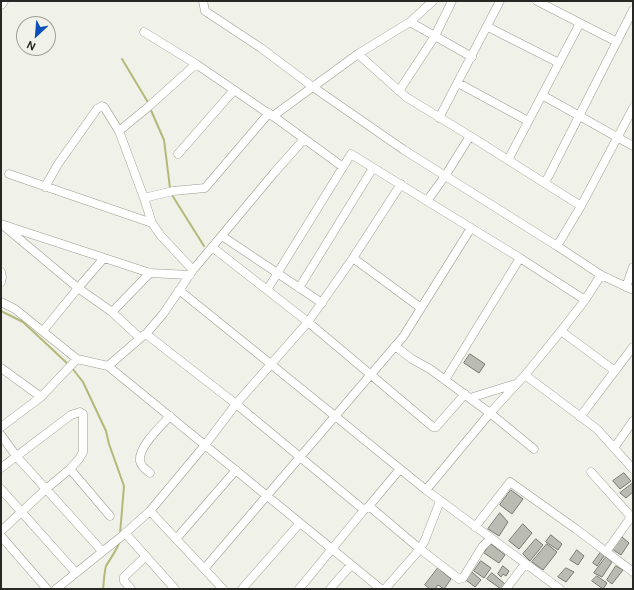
<!DOCTYPE html>
<style>
body{margin:0}
#map{position:relative;width:634px;height:590px;overflow:hidden;background:#f0f1e8;font-family:"DM Sans",sans-serif}
canvas{display:block}
.frame{position:absolute;inset:0;border:2px solid #272724;pointer-events:none}
.north{position:absolute;left:16px;top:16px;width:40px;height:40px;box-sizing:border-box;background:#f0f1e8;border:1px solid #a0a09a;border-radius:50%;rotate:206deg;font-size:11px;font-weight:700;line-height:16px;text-align:center;color:#272724}
.north::after{content:'';display:block;margin:auto;width:14px;height:18px;background:#0e50bb;clip-path:polygon(50% 0,100% 100%,50% 72%,0 100%)}
</style>
<div id="map">
<canvas width="634" height="590"></canvas>
<div class="frame"></div>
<div class="north">N</div>
</div>
<script>
const ctx = document.querySelector('canvas').getContext('2d');
ctx.lineJoin = 'round';
function strokePath(path, color, width, dash) { ctx.strokeStyle = color; ctx.lineWidth = width; ctx.lineCap = dash ? 'butt' : 'round'; ctx.setLineDash(dash || []); ctx.stroke(path); }
function fill(path, color) { ctx.fillStyle = color; ctx.fill(path, 'evenodd'); }
const stream = new Path2D(`
 M122 59 149 104
 M150 108 164 140 170 188
 M172 195 204 246
 M1 311 23 322 69 365
 M72 368 83 382 106 431 109 444 124 486 120 534
 M103 589C104 582 104 573 106 566 110 559 119 547 120 540`);
const building = new Path2D(`
 M470 354 485 364 479 373 464 363Z
 M624 473 631 481 620 489 613 481Z
 M633 483V492L626 498 620 493Z
 M511 490 523 499 512 514 500 505Z
 M500 513 508 522 499 536 488 529Z
 M523 524 532 533 519 549 509 541Z
 M551 535 562 544 558 550 546 542Z
 M622 537 629 543 621 555 612 549Z
 M536 539 543 545 530 561 523 554Z
 M491 544 505 555 499 563 484 553Z
 M547 544 557 552 543 570 532 562Z
 M577 550 584 556 578 565 570 560Z
 M601 552 604 556 597 566 593 563Z
 M606 557 612 562 602 577 594 573Z
 M481 561 491 568 484 578 474 571Z
 M503 566 509 571 506 576 503 574 501 577 498 574Z
 M616 566 623 570 612 584 607 580Z
 M438 568 451 579 444 589 438 585 435 589H430L425 585Z
 M566 568 574 572 566 582 558 577Z
 M472 572 481 580 475 587 466 580Z
 M492 573 505 584 501 589 487 579Z
 M597 576 607 583 603 589 592 581Z`);
const minor = new Path2D(`
 M203 1 205 11 261 48 313 87 404 150 557 246 601 275 633 290
 M537 1 617 42
 M1 5 4 1
 M410 22 472 57
 M488 27 559 63
 M144 32 196 64 272 116
 M358 54 410 22 433 1
 M458 83 528 121
 M399 91 435 36 452 1
 M542 95 633 146
 M439 118 500 1
 M119 131 147 108 196 64
 M470 136 406 97 358 54 273 116 343 167 351 154 427 201 445 176 470 136 581 206 557 246
 M304 139 274 173 193 270 163 314 146 334 236 404 364 510
 M178 154 234 90
 M508 160 580 23
 M9 174 152 223
 M545 183 633 10
 M45 187 58 164 97 109 102 106 104 107 119 131 144 198 152 223 161 236 193 270
 M144 198 173 191 205 188 269 113
 M427 201 520 258 585 300
 M581 206 633 108
 M1 224 150 273 190 275
 M5 227 78 288 112 312 140 338
 M222 236 322 303
 M212 247 308 322 433 427H436L465 394
 M353 258 421 308
 M1 272 2 277 1 282
 M626 287 633 267
 M299 288 373 168
 M179 290 335 416 426 490 560 589
 M267 290 343 167
 M1 302 15 309 77 359
 M112 312 150 273
 M43 331 78 288 104 258
 M561 331 615 371
 M395 346 412 359 430 369 490 413 534 449
 M108 366 144 335
 M1 368 41 397
 M525 375 597 429 633 469
 M445 380 520 258
 M470 398 515 384
 M580 417 633 347
 M1 427 41 397 77 359 108 366 381 589
 M1 435 17 457 46 489 1 531
 M614 448 633 421
 M1 468 71 415 80 412 83 414V452L79 459 70 469
 M591 472 633 519
 M150 473C146 470 141 466 140 461 138 447 161 426 170 416
 M1 489 76 573
 M426 490 490 413 525 375 561 331 585 300 601 275
 M369 506 420 549 459 579 463 578 482 547 491 538
 M150 511 223 589
 M475 527 510 482 576 529 633 572
 M125 533 175 589
 M1 536 47 589
 M176 539 236 470
 M102 551 46 489 70 469 110 516
 M606 552 631 517
 M204 569 403 337 471 228
 M56 589 122 536 150 511 205 445 236 404 308 322 353 258 401 184
 M131 589 124 581V577L146 556
 M242 589 300 523
 M299 589 364 510 369 506 400 469
 M330 589 351 565
 M385 589 420 549 425 540 440 501
 M506 589 525 564`);
strokePath(stream, '#b5b879', 2);
fill(building, '#babbb3');
strokePath(building, '#777871', 1);
strokePath(minor, '#9c9c94', 9);
strokePath(minor, '#fff', 8);
</script>
